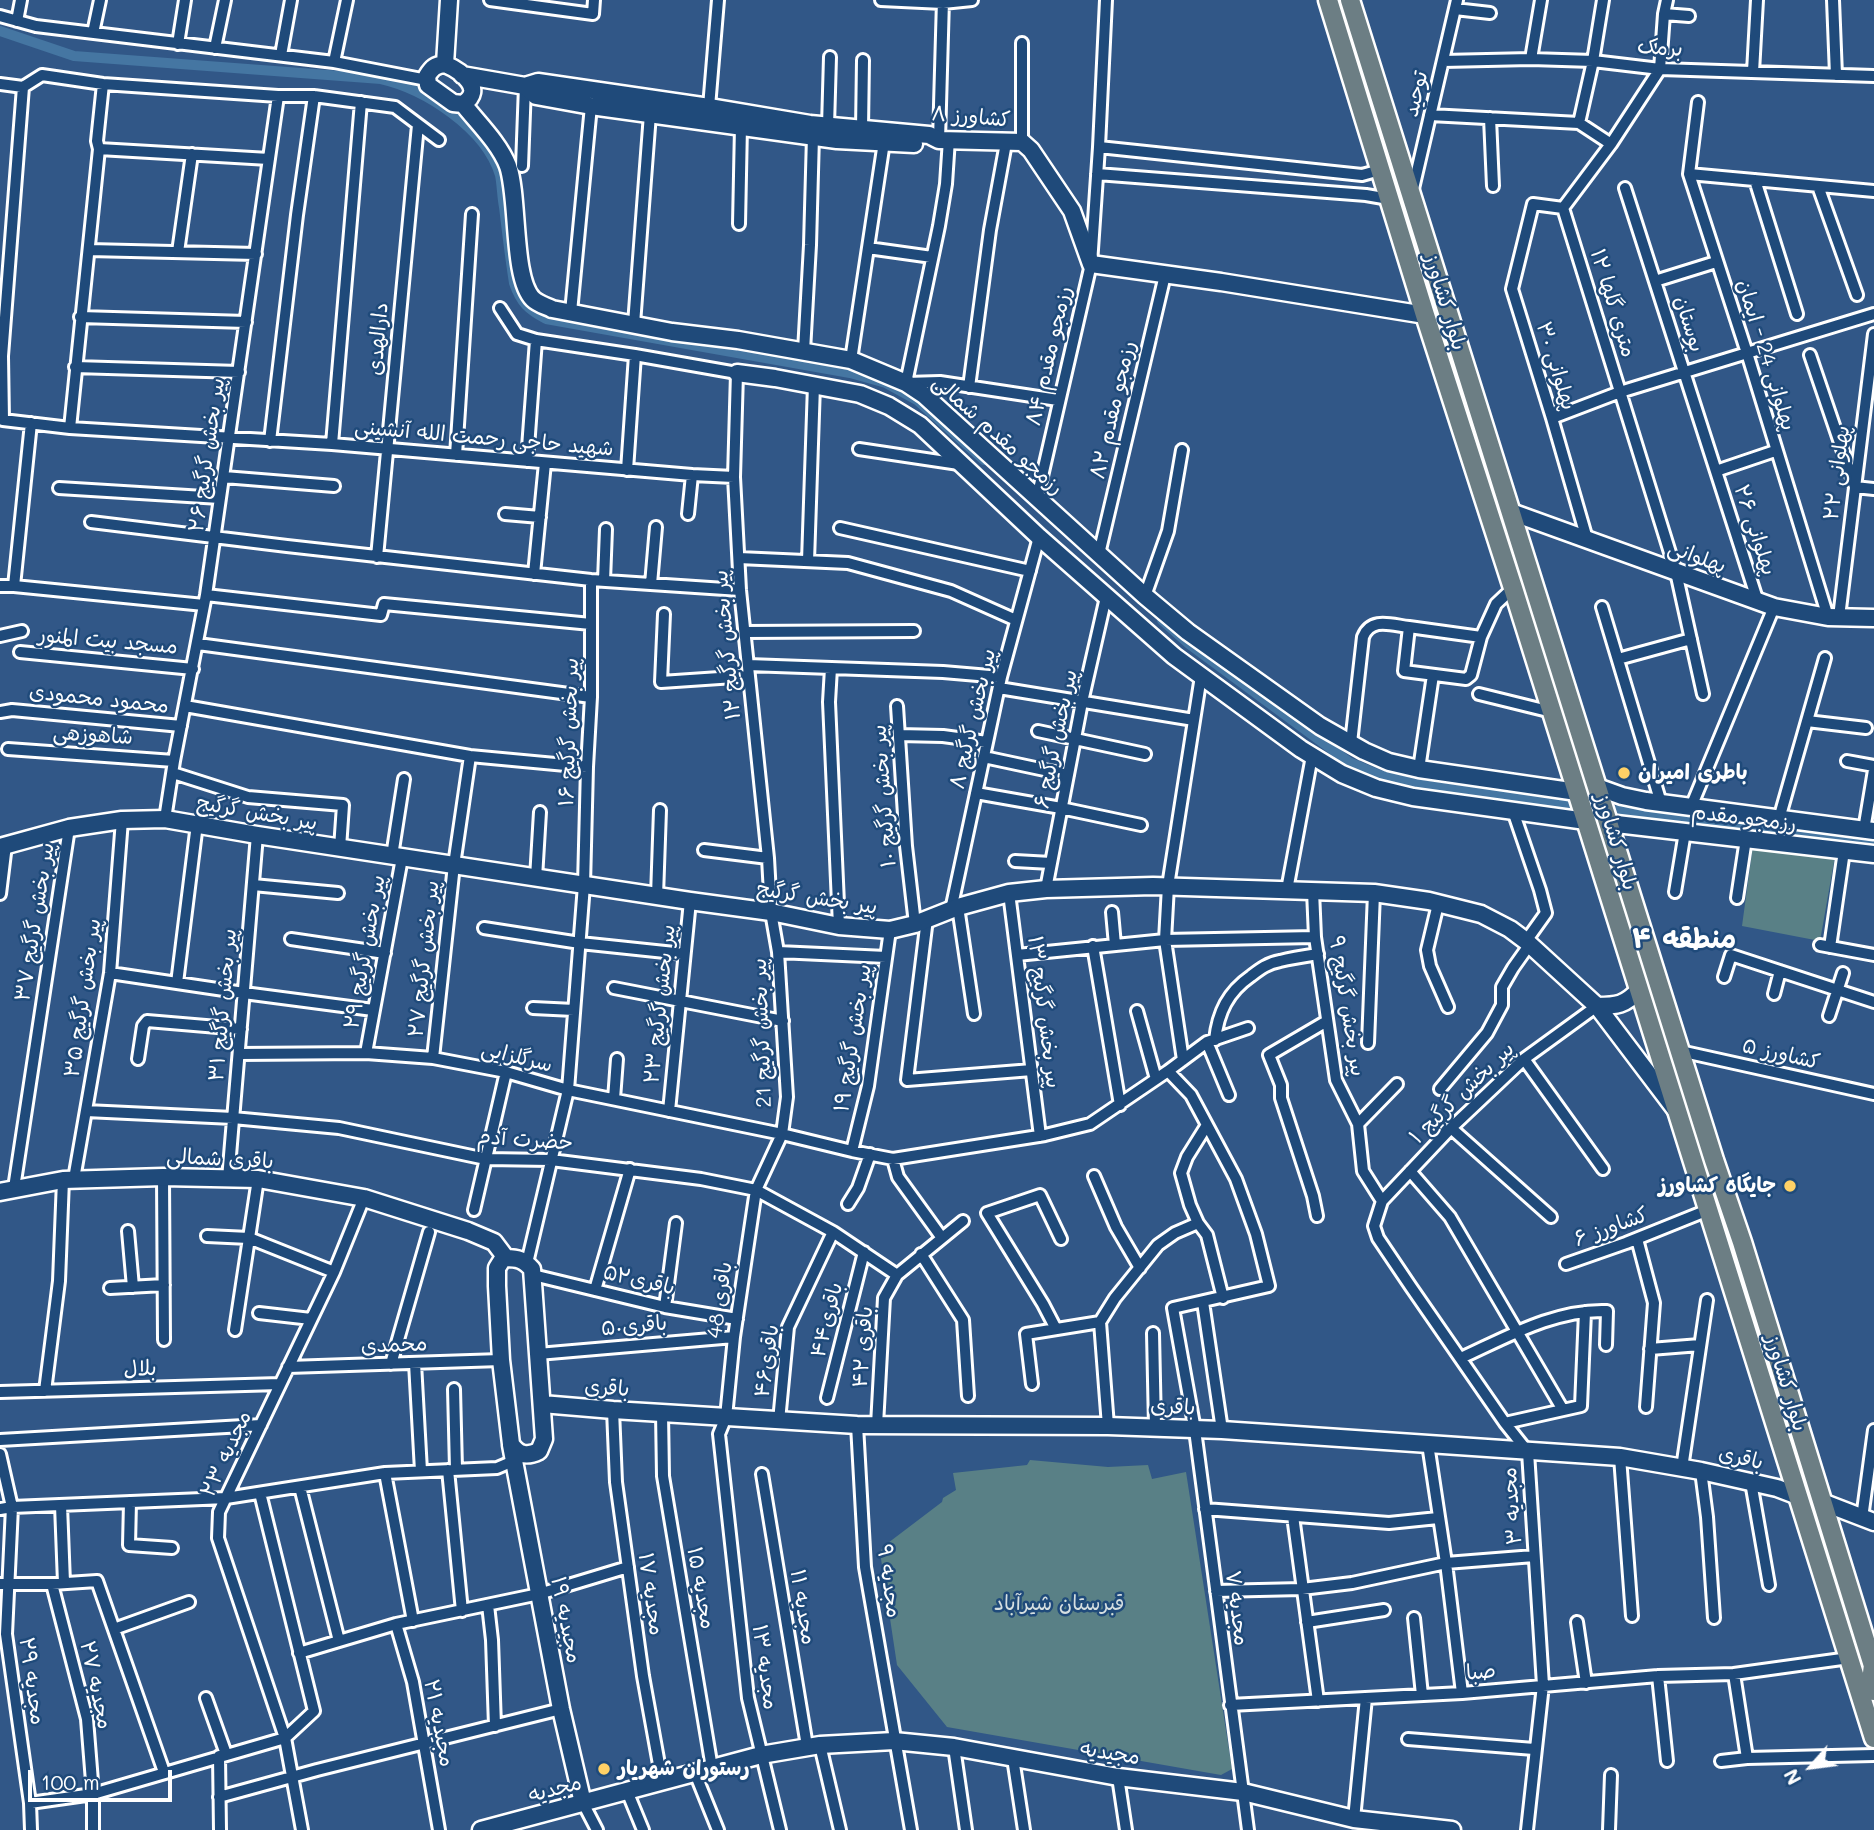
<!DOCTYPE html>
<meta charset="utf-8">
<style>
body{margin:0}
#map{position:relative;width:1874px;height:1830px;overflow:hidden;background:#315787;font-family:Mali,sans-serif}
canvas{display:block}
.north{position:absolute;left:1776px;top:1732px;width:70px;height:70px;-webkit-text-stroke:5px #1f4a7a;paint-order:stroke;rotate:242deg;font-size:19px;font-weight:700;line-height:28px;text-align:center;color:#fff}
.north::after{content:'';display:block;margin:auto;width:24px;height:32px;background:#fff;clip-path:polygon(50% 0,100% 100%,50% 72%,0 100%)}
.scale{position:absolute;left:28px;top:1770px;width:144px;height:32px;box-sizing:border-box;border:4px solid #fff;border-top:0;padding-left:9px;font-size:21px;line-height:24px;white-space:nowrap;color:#fff;-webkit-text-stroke:5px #1f4a7a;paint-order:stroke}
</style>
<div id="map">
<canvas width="1874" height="1830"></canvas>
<div class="north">N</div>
<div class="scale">100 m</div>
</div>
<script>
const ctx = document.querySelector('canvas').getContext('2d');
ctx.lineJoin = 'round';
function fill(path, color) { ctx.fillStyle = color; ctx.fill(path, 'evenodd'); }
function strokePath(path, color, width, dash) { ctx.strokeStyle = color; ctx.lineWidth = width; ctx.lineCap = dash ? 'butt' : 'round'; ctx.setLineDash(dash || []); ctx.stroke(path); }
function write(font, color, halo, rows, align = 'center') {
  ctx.font = font + ' Mali,"Playpen Sans Arabic",sans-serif'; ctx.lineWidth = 5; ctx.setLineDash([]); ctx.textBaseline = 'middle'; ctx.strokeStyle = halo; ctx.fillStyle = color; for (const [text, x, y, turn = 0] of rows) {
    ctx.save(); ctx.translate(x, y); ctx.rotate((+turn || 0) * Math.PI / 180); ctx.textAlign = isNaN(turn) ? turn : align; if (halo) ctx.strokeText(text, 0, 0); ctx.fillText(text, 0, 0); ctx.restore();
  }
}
const green = new Path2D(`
 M1753 845 1835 856 1820 941 1742 926Z
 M1030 1460 1108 1467 1148 1465 1152 1479 1186 1472 1232 1769 1221 1775 947 1727 897 1665 880 1552 884 1546 942 1502 943 1498 956 1490 953 1473 1027 1465Z`);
const canal = new Path2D(`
 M0 31 74 56 381 79C425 89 486 128 500 175 502 185 502 197 504 207 507 232 510 258 514 283 521 303 528 309 546 319L850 373 886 383 917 400 984 460
 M1162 620 1189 644 1349 762 1380 775 1415 784 1568 805
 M1618 810 1874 842`);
const street = new Path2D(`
 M490 0 593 14 594 0
 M881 0 943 3 972 0
 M1667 0 1664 14 1660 69 1611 144 1563 208 1676 572 1703 694
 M1833 0 1836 75
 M1455 9 1490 13
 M1664 14 1689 16
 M0 16 36 26 334 62 427 80
 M17 21 21 0
 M93 33 100 0
 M178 44 185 0
 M215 48 225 0
 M281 55 291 0
 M1531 59 1541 0
 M1443 61 1531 59 1593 61 1660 69 1874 76
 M334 62 347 0
 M1753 72 1757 0
 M0 84 23 87 42 75 103 84 278 96H314L395 107 439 140
 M23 87 2 356 3 420 70 428 332 444 692 475 734 477
 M1698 102 1689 174 1747 353 1828 617
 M709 107 718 0
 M1430 115 1579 123 1611 144
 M1490 118 1493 186
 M1579 123 1593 61 1603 0
 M828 126 830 57
 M862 129 863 60
 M949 139 946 184 939 226 906 383 940 382 1058 400
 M939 140 943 0
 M1022 142V43
 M1099 147 1362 175 1380 170
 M99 149 269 159
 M522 166 525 86
 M1097 174 1366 195 1389 199
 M1689 174 1874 191
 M1755 180 1797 314
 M1818 186 1857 295
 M1625 188 1758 602
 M1412 193 1457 0
 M1563 208 1533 204 1512 289 1552 418 1587 539
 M739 224 741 126
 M868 248 932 257
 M89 250 256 254
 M178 252 192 154
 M1655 281 1716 262
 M500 308 517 334 536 340 635 355 737 373 734 477 740 590 768 858 771 912 778 952 787 1097 782 1134 756 1190 734 1337 726 1417 719 1434 748 1698 780 1830
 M571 312 591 106
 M80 317 246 322
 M634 324 650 114
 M804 351 810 245 813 136
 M1810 355 1855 487 1874 489
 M851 360 884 142
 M75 367 239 372
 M969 387 990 230 1006 143
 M1552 418 1620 392 1874 314
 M70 428 99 149 97 141 103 84
 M270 441 297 215 314 96
 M332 444 361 102
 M859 449 959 464
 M456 455 472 214
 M527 461 536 340
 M627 470 635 355
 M1716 471 1775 451
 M224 477 334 486
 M59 488 220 498
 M1037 498 1091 264 1099 147 1106 0
 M505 514 540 517
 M688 514 692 475
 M91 522 287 546 591 580 740 590
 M840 528 1030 571
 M1099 554 1165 275
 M377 557 418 125
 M739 558 848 563 951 591 1016 620
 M808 561 814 385
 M534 574 545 463
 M604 581 606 529
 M651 584 656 527
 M0 586H14L204 605
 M14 586 31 423
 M206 595 381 615 384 604 591 624
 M1145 596 1168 531 1182 450
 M1602 607 1661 803
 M664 614 661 682 749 676
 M1839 617 1874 334
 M745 632 914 631
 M0 636 22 631
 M1481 637 1409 627 1404 671 1466 679 1471 675 1481 637 1496 604 1513 588
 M198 644 591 697
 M20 652 193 669
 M1618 659 1691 639
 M748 665 943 672 1001 677
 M831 668 829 702 839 926
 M999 688 1194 720
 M1479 694 1552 712
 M185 706 470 756 587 767
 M897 706 906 846 915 924
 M0 712 12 710 181 726
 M1807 721 1866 728
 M1038 731 1145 754
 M899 735 943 736 987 742
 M1351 743 1363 637C1371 617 1391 625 1409 627
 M8 749 174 761
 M984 757 1068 775
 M1847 761 1874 766
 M1419 769 1433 675
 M173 773 248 797 343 805 340 848
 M976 793 1061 808 1141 825
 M1691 807 1774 607
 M1513 811 1540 890 1546 913 1526 941
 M165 819 174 761 206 595 278 96
 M1779 819 1825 658
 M1864 830 1874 770
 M704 850 768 858
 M392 856 404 779
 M1015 861 1051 863
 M536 878 540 812
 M253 885 338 893
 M1046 889 1082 702 1106 597
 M1287 890 1312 756
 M1313 891 1315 937 1336 1080 1358 1124 1363 1171 1382 1201
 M1675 892 1685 832
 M1009 893 1040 1136
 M0 894 6 845
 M657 896 660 810
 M1737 898 1746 839
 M1438 904 1427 950 1430 966 1448 1007
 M958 907 974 1014
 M951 910 1001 677 1039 537
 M1112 912 1115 945
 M927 919 907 1080 1032 1070
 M484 928 580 943 684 954
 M291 939 385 953
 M1820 945 1874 955
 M1093 946 1120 1105
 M1830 947 1844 851
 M778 952 886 957
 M1017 955 1165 940 1315 937
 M110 973 244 993 373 1010
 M1724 977 1731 955 1874 1002
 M177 983 197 824
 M614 988 783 1021
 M1774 994 1780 971
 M533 1008 574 1010
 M1137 1011 1156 1079
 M1829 1016 1843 973
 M1215 1040C1218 1012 1228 992 1251 976 1260 969 1268 963 1280 961 1292 958 1305 956 1318 954
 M1207 1042 1229 1095
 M1368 1043 1374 893
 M1680 1051 1874 1094
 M366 1053 402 858
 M239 1054 366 1053 433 1058 506 1072 568 1090 782 1134 852 1151 893 1159 1045 1135 1090 1124 1168 1071 1207 1042 1248 1028
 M433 1058 454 865 470 756
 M138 1059 143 1026 147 1021 241 1029
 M1524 1059 1603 1169
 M1183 1060 1165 940 1168 886 1201 676
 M1168 1071 1191 1095 1236 1179 1256 1234 1269 1286 1173 1308 1195 1430 1248 1830
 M1440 1089 1487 1033 1502 1005V987L1513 968 1530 944
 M614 1099 617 1059
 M86 1111 233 1118 339 1128 486 1159 551 1160 701 1179 756 1190 833 1232 897 1275
 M669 1111 690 901
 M1358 1124 1397 1084
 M1207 1125 1187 1157 1181 1173 1190 1205 1198 1223 1207 1235 1223 1298
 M1451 1128 1551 1217
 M852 1151 868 1086 890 930
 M893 1159 898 1177 942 1238
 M1410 1171 1450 1217 1563 1410
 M1094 1176 1116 1227 1140 1268
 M163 1177 164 1340
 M74 1179 110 973 122 820
 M228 1179 257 835
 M14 1188 69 828
 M848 1204 858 1188 870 1154
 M474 1210 506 1072
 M1317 1216 1313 1196 1281 1098V1085L1269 1055 1327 1021
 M128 1231 133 1287
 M207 1236 249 1238 334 1272
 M1637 1239 1654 1303 1646 1407
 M921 1254 963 1320 968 1396
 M527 1263 568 1090 584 885 587 767 591 697V580
 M1566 1264 1626 1243 1708 1210
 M533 1275 665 1307 737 1319
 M110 1288 164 1285
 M595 1290 630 1169
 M1203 1302 1222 1430
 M665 1307 676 1223
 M259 1313 311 1319
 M1100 1322 1108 1426
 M1056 1329 1043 1304 987 1213 1040 1195 1061 1239
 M235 1330 258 1179
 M1153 1333 1155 1427
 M1650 1349 1700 1345
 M538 1354 734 1337
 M1461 1358C1507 1337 1555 1309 1607 1311L1606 1345
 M415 1363 421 1471
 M391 1364 429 1232
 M288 1367 501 1360
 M1032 1384 1026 1334 1100 1322 1115 1298 1158 1245 1175 1233 1198 1223
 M454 1389 456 1469
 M45 1391 59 1281 63 1180
 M0 1392 280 1384
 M827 1398 864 1252
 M613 1410 616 1482 643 1676 662 1781
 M662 1413 663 1476 712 1768
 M779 1421 788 1327 833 1232
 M1505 1423 1581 1406 1585 1312
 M857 1425 865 1567 911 1830
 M877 1425 884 1298 897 1275 963 1221
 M0 1440 261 1425
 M1428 1444 1446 1563 1462 1693
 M0 1454 12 1507 6 1634 30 1803 31 1830
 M1620 1457 1632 1616
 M1682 1468 1707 1300
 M448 1470 462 1611
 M1701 1471 1707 1517 1714 1618
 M385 1473 413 1621
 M762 1474 807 1746
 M1751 1482 1769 1585
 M300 1487 339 1641 396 1624 539 1594 628 1567
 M130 1502 129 1545 172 1548
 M61 1505 64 1583
 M0 1509 12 1507 226 1498 385 1473 497 1468 518 1459
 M1205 1509 1389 1523 1438 1518
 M1293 1516 1318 1701
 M1862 1518 1874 1430
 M0 1584H52L97 1581 164 1772
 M52 1584 87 1719 93 1794V1830
 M1216 1591 1302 1589 1352 1583 1446 1563 1534 1556
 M488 1605 492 1640 495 1726
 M1414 1618 1422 1695
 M1307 1622 1384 1610
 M1577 1622 1586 1683
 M396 1624 413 1682 439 1830
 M114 1629 189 1602
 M299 1653 339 1641
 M1734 1674 1747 1758
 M1658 1676 1667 1761
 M206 1698 226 1754
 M1230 1705 1462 1693 1658 1676 1734 1674 1849 1658
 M1408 1739 1534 1749
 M820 1745 840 1830
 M954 1747 966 1830
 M219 1756 220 1830
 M1013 1758 1024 1830
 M1721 1761 1747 1758 1874 1755
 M695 1773 718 1830
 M1118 1777 1126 1830
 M627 1791 643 1830
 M219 1797 317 1770 561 1709
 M30 1803 93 1794 285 1738 314 1711 260 1493
 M583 1803 597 1830
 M1354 1819 1366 1698
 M302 1830 285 1738 218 1538 219 1512 334 1272 364 1198
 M1527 1830 1543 1685 1528 1452 1505 1423 1411 1287 1378 1238 1374 1226 1382 1201 1451 1128 1524 1059 1597 1006
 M1609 1830 1611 1775`);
const secondary = new Path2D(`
 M445 64C461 71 486 89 463 104L453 103 428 85 427 76C432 68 435 65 445 64Z
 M445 64 449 0
 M462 75 525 86 536 96 591 106 837 140 914 144
 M525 86 538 82 709 107 810 124 929 135 939 140 1022 142 1031 150 1072 211 1091 264 1221 282 1425 315
 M463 104C478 123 499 143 508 166 519 198 512 278 533 299 538 304 546 306 552 309L672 332 738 340 851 360 906 383 924 395 1145 596 1188 632 1320 726 1364 751 1389 762 1419 769 1577 792
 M737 373 775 378 860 394 889 406 920 425 1039 537 1174 656 1301 749 1342 774 1376 788 1413 797 1586 821
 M1511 512 1774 607 1828 617 1874 618
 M1597 787 1622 796 1646 801 1874 831
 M1608 823 1874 854
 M0 847 69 828 122 820 165 819 257 835 690 901 771 912 839 926 890 930 915 924 958 907 1009 893 1046 889 1153 886 1374 893 1429 901 1481 914 1510 929 1526 941 1597 1006 1675 1109
 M1597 1006C1617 1006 1625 1005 1639 990
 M0 1192 63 1180 163 1177 258 1179 364 1198 468 1231 494 1242 506 1258
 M506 1258C518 1258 524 1260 532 1269L544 1439 539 1451C527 1457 518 1455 511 1444L501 1360 497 1286V1268L502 1260Z
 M542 1404 613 1410 857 1425 1108 1426 1222 1430 1620 1457 1701 1471 1777 1488 1798 1496
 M511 1445 561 1709 583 1803
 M1822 1502 1874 1522
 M481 1830 761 1755 820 1745 894 1741 954 1747 1118 1777 1243 1792 1354 1819 1452 1830`);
const primary = new Path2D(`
 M1328 0 1425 315 1513 588 1874 1738
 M1350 0 1714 1160 1742 1242 1874 1669
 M1873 1665 1871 1681 1874 1691`);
const markers = [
 [1624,773,7,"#ffd166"],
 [1790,1186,7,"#ffd166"],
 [604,1769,7,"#ffd166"]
];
const streetNames = [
 ["برمک",1660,48,4],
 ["توحید",1416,94,-77],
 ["کشاورز ۸",971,117,5],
 ["بلوار کشاورز",1445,302,73],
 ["۱۲ متری گلها",1613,303,73],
 ["بوستان",1689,324,73],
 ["دارالهدی",378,339,-85],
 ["پهلوانی 24 - ایمان",1766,355,73],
 ["رزمجو مقدم ۸۴",1049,356,-77],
 ["پهلوانی ۳۰",1556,366,73],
 ["رزمجو مقدم ۸۲",1113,410,-77],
 ["رزمجو مقدم شمالی",998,435,42],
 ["شهید حاجی رحمت الله آنشینی",484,438,5],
 ["پیر بخش گرگیج ۲۶",207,455,-82],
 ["پهلوانی ۲۲",1837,473,-83],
 ["پهلوانی ۲۶",1755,530,72],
 ["پهلوانی",1697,557,20],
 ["مسجد بیت المنور",108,641,5],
 ["پیر بخش گرگیج ۱۲",727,645,-95],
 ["محمود محمودی",99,699,6],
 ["پیر بخش گرگیج ۸",973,719,-77],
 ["پیر بخش گرگیج ۱۶",569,732,-88],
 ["شاهوزهی",93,735,4],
 ["پیر بخش گرگیج ۶",1056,739,-78],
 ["پیر بخش گرگیج ۱۰",884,796,-94],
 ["پیر بخش گرگیج",257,813,10],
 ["رزمجو مقدم",1744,818,7],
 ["بلوار کشاورز",1616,842,73],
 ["پیر بخش گرگیج",817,898,9],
 ["پیر بخش گرگیج ۳۷",35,922,-81],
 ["پیر بخش گرگیج ۲۹",365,952,-80],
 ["پیر بخش گرگیج ۲۷",424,959,-84],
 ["پیر بخش گرگیج ۳۵",83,998,-82],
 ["پیر بخش گرگیج ۲۳",660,1004,-84],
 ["پیر بخش گرگیج ۳۱",223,1005,-85],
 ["پیر بخش گرگیج ۹",1347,1006,81],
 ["پیر بخش گرگیج ۱۳",1044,1012,83],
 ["پیر بخش گرگیج 21",762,1033,-92],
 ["پیر بخش گرگیج ۱۹",853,1038,-81],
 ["کشاورز ۵",1781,1054,13],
 ["سرگلزایی",517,1057,14],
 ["پیر بخش گرگیج ۱",1462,1093,-44],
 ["حضرت آدم",525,1140,4],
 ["باقری شمالی",220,1159,3],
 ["کشاورز ۶",1611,1227,-20],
 ["باقری۵۲",639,1280,13],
 ["باقری 48",720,1300,-82],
 ["باقری۴۴",827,1320,-76],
 ["باقری۵۰",634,1326,-5],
 ["محمدی",394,1345,-2],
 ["باقری ۴۲",863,1347,-86],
 ["باقری۴۶",767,1361,-82],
 ["بلال",140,1369,-2],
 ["بلوار کشاورز",1786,1383,73],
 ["باقری",607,1388,4],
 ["باقری",1173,1407,3],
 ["مجدیه ۲۳",226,1454,-65],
 ["باقری",1741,1458,13],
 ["مجدیه ۳",1512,1506,-94],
 ["مجدیه ۹",889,1581,82],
 ["مجدیه ۱۵",701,1588,80],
 ["مجدیه ۱۷",651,1594,82],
 ["مجدیه ۱۱",803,1607,81],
 ["مجدیه ۷",1237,1608,83],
 ["مجیدیه ۱۹",566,1620,79],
 ["مجدیه ۱۳",765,1667,82],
 ["صبا",1481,1672,-5],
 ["مجدیه ۲۹",32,1681,82],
 ["مجدیه ۲۷",96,1685,78],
 ["مجیدیه ۲۱",439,1723,79],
 ["مجیدیه",1110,1753,9],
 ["مجدیه",555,1789,-15]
];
const poiNames = [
 ["باطری امیران",1638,773],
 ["جایگاه کشاورز",1776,1186,"right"],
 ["رستوران شهریار",618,1769]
];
const parkNames = [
 ["قبرستان شیرآباد",1059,1604]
];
const districtNames = [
 ["منطقه ۴",1684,939]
];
fill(green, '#598086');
strokePath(canal, '#4576a2', 10);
strokePath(street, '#fff', 16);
strokePath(secondary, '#fff', 21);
strokePath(primary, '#fff', 23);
strokePath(street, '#1f4a7a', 10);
strokePath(secondary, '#1f4a7a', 16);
strokePath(primary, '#6c7e84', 18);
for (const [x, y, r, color] of markers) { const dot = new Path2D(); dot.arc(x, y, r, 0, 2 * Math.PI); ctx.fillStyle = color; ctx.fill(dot); strokePath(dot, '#1f4a7a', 2.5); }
write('21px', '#fff', '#1f4a7a', streetNames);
write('bold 21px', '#fff', '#1f4a7a', poiNames, 'left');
write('21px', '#d6dfe1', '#1f4a7a', parkNames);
write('bold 28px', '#fff', '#1f4a7a', districtNames);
</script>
